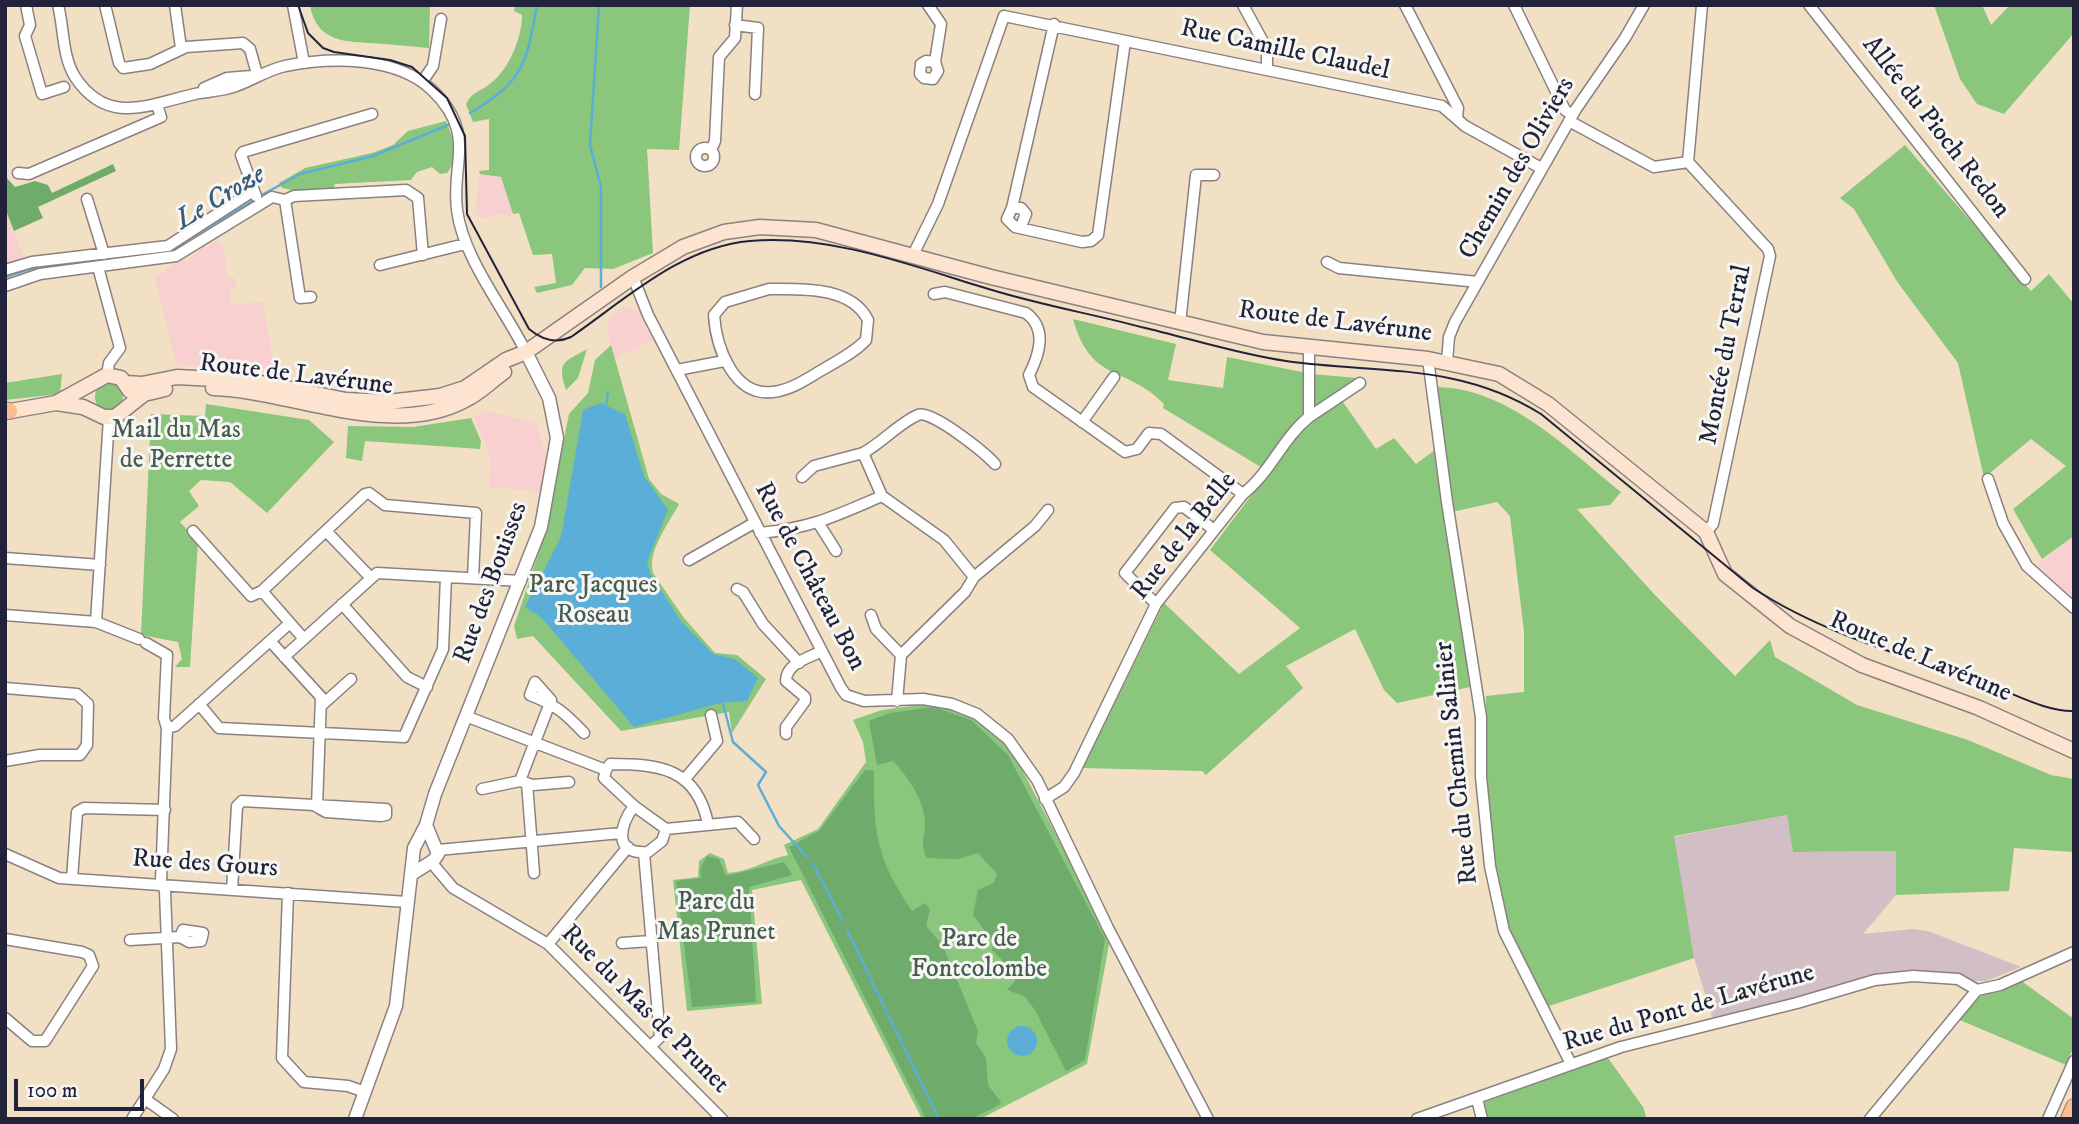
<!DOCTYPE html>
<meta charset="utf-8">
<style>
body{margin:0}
#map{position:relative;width:2079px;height:1124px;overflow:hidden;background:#f2e0c5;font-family:"IM FELL DW Pica",serif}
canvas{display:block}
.frame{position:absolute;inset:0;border:7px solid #22223b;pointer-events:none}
.scale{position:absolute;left:14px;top:1079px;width:130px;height:32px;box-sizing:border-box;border:4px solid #22223b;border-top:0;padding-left:9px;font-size:21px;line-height:24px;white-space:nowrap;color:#22223b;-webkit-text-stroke:5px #f6f6f2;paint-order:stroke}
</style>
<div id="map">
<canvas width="2079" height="1124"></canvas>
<div class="frame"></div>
<div class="scale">100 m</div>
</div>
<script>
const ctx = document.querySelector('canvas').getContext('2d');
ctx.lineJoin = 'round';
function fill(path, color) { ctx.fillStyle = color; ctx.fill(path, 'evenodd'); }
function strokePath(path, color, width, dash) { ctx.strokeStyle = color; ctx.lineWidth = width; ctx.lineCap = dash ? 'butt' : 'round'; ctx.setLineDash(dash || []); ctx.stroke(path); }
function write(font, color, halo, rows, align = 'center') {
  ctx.font = font + ' "IM FELL DW Pica",serif'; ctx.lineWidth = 6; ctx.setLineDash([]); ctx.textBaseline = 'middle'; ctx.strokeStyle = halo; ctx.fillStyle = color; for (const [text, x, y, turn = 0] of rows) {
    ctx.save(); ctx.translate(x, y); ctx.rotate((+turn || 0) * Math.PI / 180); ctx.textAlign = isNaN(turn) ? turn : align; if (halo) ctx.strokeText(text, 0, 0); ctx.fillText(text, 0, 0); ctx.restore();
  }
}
const built = new Path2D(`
 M480 174 501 177 513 214 505 218 503 213 482 219 480 215 477 216 476 202Z
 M5 208 25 260 5 267Z
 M216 241 223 244 228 277H234L236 288 229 290 232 305 263 302 275 372 242 367 176 365 155 277 179 261 186 258 187 261 204 246 207 248Z
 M623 307 637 310 653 340 614 359 607 327 608 318Z
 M488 411 534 422 538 426 546 455 543 492 489 487 491 461 474 416Z
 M2074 536V602L2034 567Z`);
const industrial = new Path2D(`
 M1787 815 1794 852 1896 851V895L1863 934 1912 929 1928 931 2021 967 1986 981H1973L1939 971H1903L1713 1020 1694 958 1673 837Z`);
const green = new Path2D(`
 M310 5H430L429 48C414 47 399 45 384 44 351 41 317 46 310 5Z
 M515 5H690L679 150 647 149 653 253 613 269 585 268 572 285 537 293 534 287 556 283 552 254 533 255 519 213 513 214 501 177 480 174 479 171 489 170V119L473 122 466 104C471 92 482 91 491 83 509 69 522 38 522 15L514 11Z
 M1934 5H1982L1991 25 2010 5H2074V33L2004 114 1977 104 1960 79Z
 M446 121 453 139 455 161 447 173 440 174 432 167 417 172 411 180 335 184 333 190 301 192 282 188 279 183 305 168 372 153 393 145 408 131Z
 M1905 145 2031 291 2049 274 2074 304V536L2042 559 2013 509 2066 466 2031 439 1984 478 1958 363 1898 283 1854 209 1840 198Z
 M1073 319 1176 344 1168 380 1223 388 1227 357 1312 374 1358 378 1338 395 1376 449 1394 438 1416 464 1436 449 1470 687 1397 703 1384 690 1355 629 1286 666 1303 688 1206 775 1202 771 1083 768 1164 603 1239 674 1300 628 1210 550 1269 472 1163 408 1164 404C1125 364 1092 385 1073 319Z
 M611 345 649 479 661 494 679 504C669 523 647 551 653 573L684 618 715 653 737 655 766 679 732 733 729 712 621 731 533 636 517 639 514 626 545 534 569 414 588 393 595 360Z
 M587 349 578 378 566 390C557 361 563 363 587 349Z
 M62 374 60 394 5 400V383Z
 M95 397a14 14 0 1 1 28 0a14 14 0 1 1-28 0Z
 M1433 387C1507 386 1567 449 1621 492L1610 505 1577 509 1654 594 1735 676 1770 640 1775 657 1857 705 1968 740 2051 775 2074 779V852L2014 848 2009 891 1896 895V851L1793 852 1787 815 1674 836 1694 958 1546 1007 1507 930 1500 908 1485 789 1486 696 1524 692V632L1510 516 1497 502 1452 512Z
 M206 404 309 420 334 442 267 513 230 482 201 480 189 491 199 506 180 522 198 541 190 667H175L182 659 178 642 141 635 151 414 205 416Z
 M471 418 481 441 480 449 365 441 362 461 346 458 348 426 413 427Z
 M935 703 973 716 1012 750 1110 939 1087 1064 980 1119H922L801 880 752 890 762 1004 687 1011 673 880 698 877 699 861 710 853 724 859 728 873C750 872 767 859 788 855L784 845 818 829 866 762 863 742 853 720 882 710Z
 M2020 980 2074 1019V1046L2066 1065 1955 1018 1984 993Z
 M1608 1058 1643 1107 1647 1119H1484L1479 1104Z`);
const forest = new Path2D(`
 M113 164 116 171 38 207 43 218 14 231 5 208V176L15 187 35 181 48 185 52 193Z
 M934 707 971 720 1008 755 1105 939 1085 1060 1066 1071 1035 1010 1024 996 1007 990 1015 981V973L992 950 993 942 973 915 978 890 994 883 997 874 978 853 959 859 927 858C920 844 924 840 925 826 926 802 908 777 893 761L877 765 869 721 890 713Z
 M865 770 874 771C873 832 877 860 912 911L925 903 930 909 926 926 943 946 978 1031 976 1043 986 1058 988 1085 1000 1101 1001 1104 971 1119H926L789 847 819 831Z
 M707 856 719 859 726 876 784 862 792 875 749 887 756 1002 692 1007 676 881 701 878 700 869Z`);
const water = new Path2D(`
 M600 403 625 414 644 476 668 510 647 562 650 573 680 620 713 654 735 659 758 678 747 701 720 703 634 727 541 617 525 607 561 537 583 410Z
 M1007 1041a15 15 0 1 1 30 0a15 15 0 1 1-30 0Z`);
const stream = new Path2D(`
 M599 5 590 145 601 187V287
 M470 113C523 82 527 63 537 5
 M260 196 300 174 373 156 448 125
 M167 252 254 200
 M5 277 30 269 98 261
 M606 406 608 392
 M722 700 733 742 766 772 758 785 779 826 807 857
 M813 864 843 921
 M847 930 939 1119`);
const minor = new Path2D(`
 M26 5 30 25 25 36 42 94 64 87
 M58 5C64 28 62 56 75 77 108 127 150 104 195 94 209 91 223 91 236 86 253 80 267 70 285 66 331 57 396 56 432 90 477 133 451 163 457 210 463 258 504 308 526 352
 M105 5 119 63 123 68 150 64 186 47 243 43 250 49 257 74
 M175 5 181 48
 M293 5 304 63
 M928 5 941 24 935 62 938 71 933 79 924 78 920 74 921 64 926 61 935 62
 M1243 5 1267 49V70
 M1405 5 1458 108 1457 117
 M1514 5 1565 110 1572 115
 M1809 5 2025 279
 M1004 16 1442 106 1465 126 1541 168
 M735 25 758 28 755 94
 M422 82 433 66 441 19
 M204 88 227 78 252 76
 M1569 121 1654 167 1688 162
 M696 157a9 9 0 1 1 18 0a9 9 0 1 1-18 0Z
 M711 150 715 141 719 57 735 38 737 5
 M1688 162 1768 249 1770 256 1713 524 1706 532
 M1688 162 1702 5
 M18 173 29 174 161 117 157 105
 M256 196 241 155 243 152 372 114
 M87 199 104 254
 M285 200 294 196 406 190 418 198 423 255
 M285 200 300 298 311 297
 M1012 208 1054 24
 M1021 226 1026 214 1021 208H1012L1007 219 1015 227 1082 242 1091 241 1098 235 1125 41
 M912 257 938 204 1004 16
 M1327 262 1339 268 1478 282
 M380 265 465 244
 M98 267 120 348 109 363 107 375
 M5 270 32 262 168 246 253 191
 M633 277 648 315 841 688 846 695 864 701 923 699 952 704 977 714 1008 739 1037 780 1108 928 1208 1119
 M5 286 40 274 176 256 272 197 285 200
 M769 289C802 289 851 286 868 320L866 340C854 353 837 361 822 370 807 379 791 390 773 392 733 397 716 346 714 315L725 302Z
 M934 294 945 292 1026 313C1048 329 1039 355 1029 375L1033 387 1125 452 1137 449 1149 433 1161 434 1243 494
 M1180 323 1196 175H1214
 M1428 359 1447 502 1481 717V777L1490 866 1504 931 1571 1064
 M1447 362 1449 337 1455 322 1576 109 1625 38 1644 5
 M677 370 724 361
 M1309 417 1360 383
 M109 418 96 622 139 639
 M1082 422 1114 377
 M802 477 814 466 863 453
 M1988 479 2003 523 2027 566 2074 608
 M882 496 863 453C882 443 899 423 918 415 931 409 985 453 995 464
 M819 524 836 551
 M193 531 251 596 262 591
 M326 531 370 577
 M760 533C812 528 835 516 882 496L944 540 974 577
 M5 558 100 565
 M689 560 754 523
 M737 589 743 592 763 624 799 663
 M342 604 407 677 427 687
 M1156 604 1125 573 1175 508 1184 507 1214 530
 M5 615 96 622
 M871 615 876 629 901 655
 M304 639 262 591 365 494 369 493 385 505 476 513 473 578
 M270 641 321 697 317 807
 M146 643 167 655 164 718 167 728
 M284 657 377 573 521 581
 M5 688 77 694 88 704 87 745 80 755H40L5 761
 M897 701 901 655 965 592 974 577 1035 526 1048 510
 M199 704 219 728 404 737 443 649 446 577
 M322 705 351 679
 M468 717 606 770
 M786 734V727L805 701V697L786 681C786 663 809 658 822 651
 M606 770 610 764C659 764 697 768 708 824
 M606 770 604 778 634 806
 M684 780 717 741 711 715
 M520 781C530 754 541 727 551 700L535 682 530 695C556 705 565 713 584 733
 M527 783 534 873
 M482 789 520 781 533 785 569 782
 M1045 799 1064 787 1074 773 1156 604 1243 494C1270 473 1282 439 1309 417V347
 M634 806 666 829 662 841 648 852C612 855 620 825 634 806Z
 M666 829 738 822 754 839
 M438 850 621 833
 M644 853 660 1037 650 1047
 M5 854 59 878 407 902
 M431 862 453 888 548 944 722 1119
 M72 879 77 812 84 808 165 810
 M232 890 237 806 242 801 386 809V815L381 816 326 812 317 807
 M288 893 282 1058 304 1082 348 1086 365 1092
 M5 939 82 952 89 955 93 966 45 1041H32L5 1018
 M130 940 180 937 189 942 201 941 203 933 183 930 180 937
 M622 943 651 941
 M548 944 628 847
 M145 1099 173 1119
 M1477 1099 1482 1119
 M132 1119 164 1069 171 1049 165 891 161 881 167 728 175 726 290 623
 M1417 1119 1621 1047 1797 1003 1875 980 1913 976 1958 979 1977 990
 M1870 1119 1977 990 2000 985 2074 952
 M2048 1119 2074 1061`);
const tertiary = new Path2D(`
 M412 874 434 860 438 854 426 825
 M355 1119 396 1006 414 848 426 825 435 794 541 527 557 438 549 398 526 352`);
const secondary = new Path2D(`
 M126 383 142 384 177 377 251 381 346 400 388 402 440 396 465 388 506 360 526 352 633 277 683 247 724 232 760 227 816 230 991 277 1263 342 1428 359 1499 374 1548 404 1706 532 1725 574 1790 626 1862 665 1979 708 2074 751
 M213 388C289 390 391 440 465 400 480 393 491 381 504 372
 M56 403 83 407 104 417H115L144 394 165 389
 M5 412 56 403 107 375 121 378 130 391`);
const primary = new Path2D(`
 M5 410 9 411
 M2069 1119 2074 1107`);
const tram = new Path2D(`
 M298 5 308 33 323 48 334 52 390 60 412 67 447 98 465 136 467 214 529 329C541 339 556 344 571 337 626 299 681 247 750 241 832 234 915 267 992 290 1041 305 1092 314 1141 327 1189 338 1237 354 1286 361 1378 374 1458 362 1541 414L1753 588C1824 635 1912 658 1992 686 2017 695 2047 712 2074 711`);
const streetNames = [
 ["Rue Camille Claudel",1285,51,12],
 ["Allée du Pioch Redon",1935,128,52],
 ["Chemin des Oliviers",1518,169,-60],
 ["Route de Lavérune",1335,323,7],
 ["Montée du Terral",1727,355,-79],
 ["Route de Lavérune",296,376,7],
 ["Rue de la Belle",1185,537,-52],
 ["Rue de Château Bon",809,577,62],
 ["Rue des Bouisses",492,583,-70],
 ["Route de Lavérune",1920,658,23],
 ["Rue du Chemin Salinier",1458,763,-96],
 ["Rue des Gours",205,865,4],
 ["Rue du Pont de Lavérune",1689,1009,-16],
 ["Rue du Mas de Prunet",644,1010,45]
];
const parkNames = [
 ["Mail du Mas",176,432],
 ["de Perrette",176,462],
 ["Parc Jacques",593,587],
 ["Roseau",593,617],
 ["Parc du",716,904],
 ["Mas Prunet",716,934],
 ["Parc de",979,941],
 ["Fontcolombe",979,971]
];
const waterNames = [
 ["Le Croze",221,199,-31]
];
fill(built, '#f7d0cf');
fill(industrial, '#d2bec5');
fill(green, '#8ac67b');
fill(forest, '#6fab6b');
fill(water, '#5baed7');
strokePath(stream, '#5baed7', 2.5);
strokePath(minor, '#8a8180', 13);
strokePath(tertiary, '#8a8180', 15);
strokePath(secondary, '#8a8180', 17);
strokePath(primary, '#8a8180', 18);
strokePath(minor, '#fff', 10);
strokePath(tertiary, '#fff', 12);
strokePath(secondary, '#fde4d1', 14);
strokePath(primary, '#fbbb8d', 16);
strokePath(tram, '#22223b', 2);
write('26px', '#22223b', '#f6f6f2', streetNames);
write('26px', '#465b51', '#f6f6f2', parkNames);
write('italic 28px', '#395a79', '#f6f6f2', waterNames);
</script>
